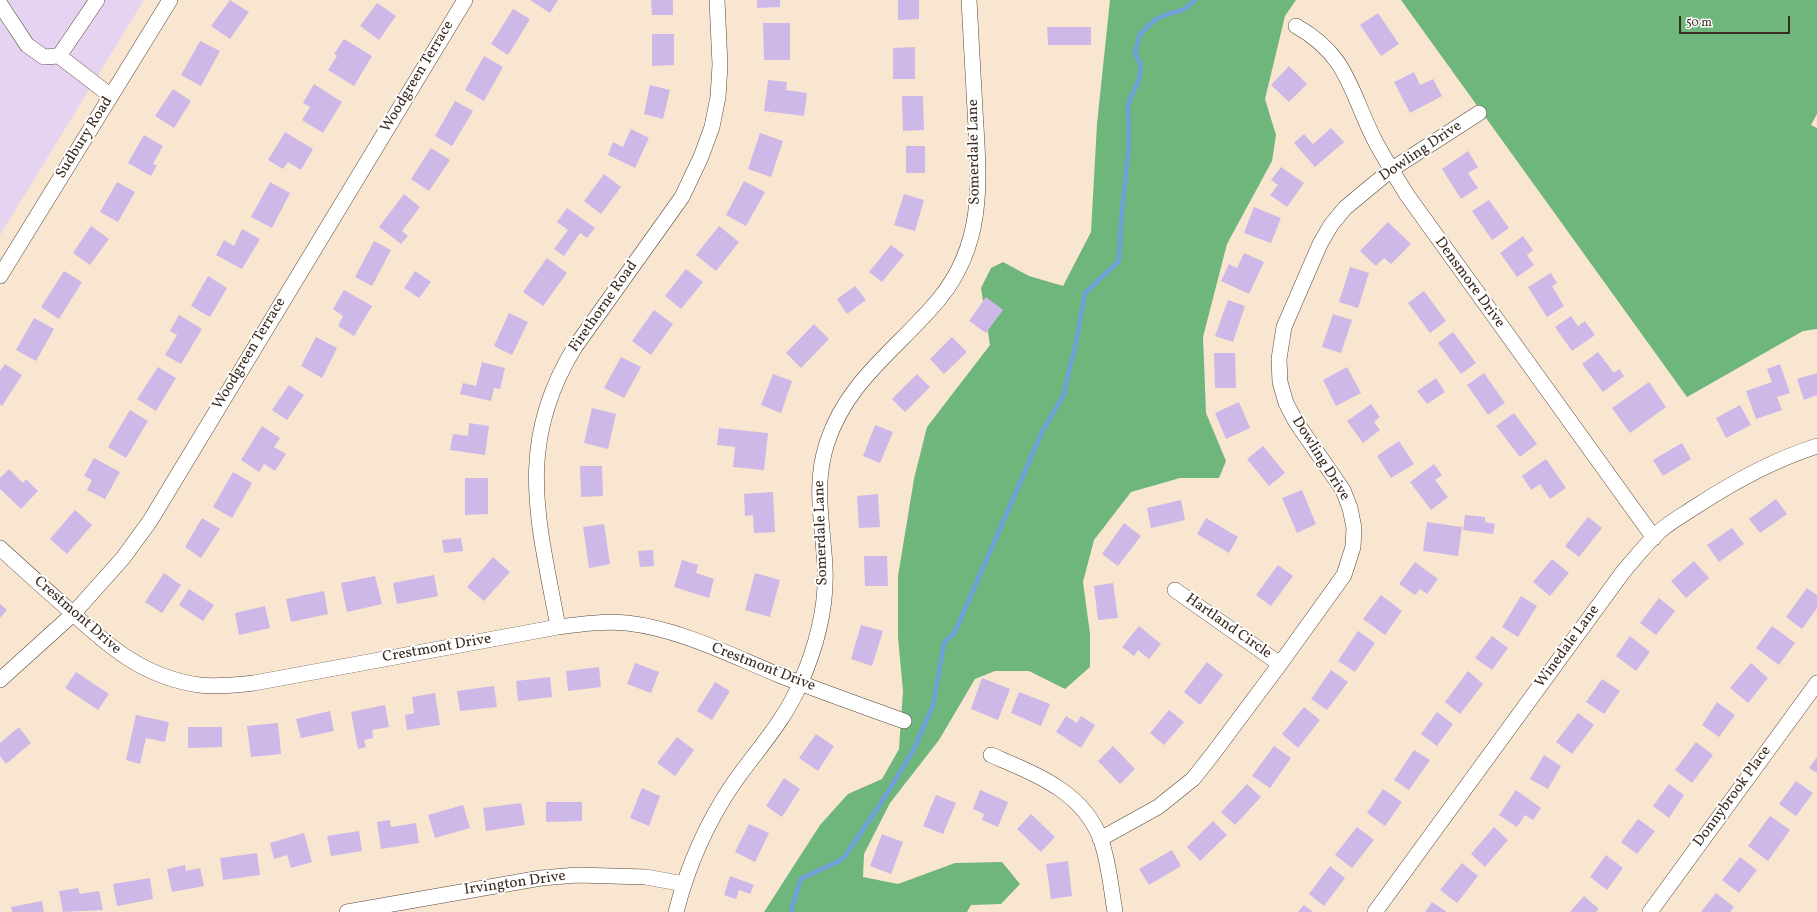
<!DOCTYPE html>
<style>
body{margin:0}
#map{position:relative;width:1817px;height:912px;overflow:hidden;background:#f8e6d1;font-family:Vollkorn,serif}
canvas{display:block}
.scale{position:absolute;left:1679px;top:16px;width:111px;height:18px;box-sizing:border-box;border:2px solid #3b2a1e;border-top:0;padding-left:5px;font-size:12px;line-height:14px;white-space:nowrap;color:#3b2a1e;-webkit-text-stroke:3px #fff;paint-order:stroke}
</style>
<div id="map">
<canvas width="1817" height="912"></canvas>
<div class="scale">50 m</div>
</div>
<script>
const ctx = document.querySelector('canvas').getContext('2d');
ctx.lineJoin = 'round';
function fill(path, color) { ctx.fillStyle = color; ctx.fill(path, 'evenodd'); }
function strokePath(path, color, width, dash) { ctx.strokeStyle = color; ctx.lineWidth = width; ctx.lineCap = dash ? 'butt' : 'round'; ctx.setLineDash(dash || []); ctx.stroke(path); }
function write(font, color, halo, rows, align = 'center') {
  ctx.font = font + ' Vollkorn,serif'; ctx.lineWidth = 4; ctx.setLineDash([]); ctx.textBaseline = 'middle'; ctx.strokeStyle = halo; ctx.fillStyle = color; for (const [text, x, y, turn = 0] of rows) {
    ctx.save(); ctx.translate(x, y); ctx.rotate((+turn || 0) * Math.PI / 180); ctx.textAlign = isNaN(turn) ? turn : align; if (halo) ctx.strokeText(text, 0, 0); ctx.fillText(text, 0, 0); ctx.restore();
  }
}
const built = new Path2D(`
 M0 0H144L0 235Z`);
const forest = new Path2D(`
 M1110 0H1296L1285 16 1265 99 1276 135 1272 161 1227 244 1203 337 1206 413 1226 461 1219 478H1180L1131 492 1094 540 1083 582 1090 634V667L1065 689 1029 671H995L975 679 939 740 890 803 864 854 863 877 898 884 955 863 1002 862 1020 884 1001 904 971 905 967 912H764L820 825 848 794 882 779 899 749 903 691 898 637V576L914 479 927 427 990 345 981 288 991 268 1003 262 1029 276 1063 286 1091 232 1097 124Z
 M1401 0H1817V114L1811 125 1817 128V329L1803 331 1687 397Z`);
const stream = new Path2D(`
 M792 912V907L801 879 839 861 845 856 879 806 913 751 933 706 944 643 955 632 1043 430 1063 396 1076 343 1085 293 1119 261 1121 221 1129 145 1128 104 1139 79 1141 65 1135 53 1140 34 1156 19 1171 13 1183 10 1195 0`);
const building = new Path2D(`
 M230 0 249 12 230 39 211 26Z
 M530 0H558L550 13Z
 M651 0H673V15H652Z
 M757 0H780V7L757 8Z
 M898 0H919V19L898 20Z
 M377 3 396 16 379 40 360 26Z
 M513 9 530 19 508 55 491 44Z
 M1378 13 1399 44 1381 56 1360 25Z
 M763 23H790V60H764Z
 M1047 27H1091V45H1048Z
 M652 34H674V65L652 66Z
 M344 39 372 56 354 86 328 70 337 56 334 54Z
 M200 41 220 51 201 86 181 75Z
 M915 47V79H893V48Z
 M484 56 503 67 484 101 465 90Z
 M1289 66 1307 84 1289 102 1271 85Z
 M1414 72 1420 85 1433 79 1442 96 1410 113 1394 82Z
 M768 80 787 82 786 90 807 93 804 116 764 111Z
 M314 84 342 102 323 133 302 120 310 107 303 103Z
 M650 85 670 90 663 119 644 114Z
 M173 89 191 101 174 128 155 116Z
 M902 96H923L924 130 903 131Z
 M455 101 473 111 452 146 435 136Z
 M1331 128 1344 142 1315 167 1294 143 1304 134 1313 144Z
 M631 129 649 138 635 168 608 155 613 142 623 147Z
 M285 132 313 149 301 170 288 162 283 169 268 160Z
 M760 133 783 141 771 177 748 169Z
 M144 135 163 146 153 164 157 165 151 176 128 163Z
 M906 146H925V173H906Z
 M431 148 450 160 429 191 411 179Z
 M1468 151 1478 167 1468 173 1478 188 1461 199 1442 169Z
 M1281 167 1304 183 1287 207 1270 195 1278 185 1271 180Z
 M604 174 621 187 601 214 584 201Z
 M744 181 765 192 746 226 726 215Z
 M117 182 135 192 118 222 100 212Z
 M270 182 290 193 272 228 251 217Z
 M404 194 420 207 402 231 408 236 401 244 379 227Z
 M904 194 924 200 915 231 894 225Z
 M1489 200 1509 228 1492 240 1472 211Z
 M1254 207 1281 218 1271 243 1244 233Z
 M567 208 595 228 587 238 580 233 564 256 554 249 568 230 557 222Z
 M1388 222 1411 244 1391 264 1384 258 1376 266 1360 251Z
 M91 226 109 239 90 265 73 253Z
 M719 226 739 242 716 271 696 255Z
 M242 229 260 239 242 269 216 255 224 240 234 246Z
 M1523 236 1533 250 1527 255 1534 265 1517 277 1500 253Z
 M374 241 391 250 372 286 355 277Z
 M891 245 904 255 882 282 869 272Z
 M1244 253 1264 262 1249 294 1221 281 1229 264 1237 268Z
 M547 258 567 273 543 306 523 292Z
 M1350 267 1369 273 1358 308 1339 302Z
 M686 269 703 282 681 309 665 296Z
 M64 271 82 282 59 319 41 307Z
 M415 271 431 282 419 298 404 288Z
 M1551 273 1557 283 1552 286 1564 306 1547 317 1528 287Z
 M208 276 227 288 210 317 191 306Z
 M855 286 866 300 847 314 837 299Z
 M344 290 372 306 354 336 338 326 343 316 333 309Z
 M1424 291 1446 321 1430 333 1408 303Z
 M986 297 1003 310 986 333 969 321Z
 M1228 300 1245 306 1233 342 1215 336Z
 M654 310 673 324 651 355 632 341Z
 M509 313 528 322 512 355 494 346Z
 M1333 314 1352 320 1341 353 1322 347Z
 M179 315 202 329 181 364 165 355 177 335 170 331Z
 M1571 316 1578 326 1585 321 1595 335 1572 351 1555 327Z
 M34 318 54 329 36 361 16 350Z
 M814 324 829 339 801 368 786 353Z
 M1453 332 1476 363 1461 374 1438 343Z
 M316 337 337 348 322 378 301 366Z
 M952 337 967 352 944 374 930 359Z
 M1598 352 1614 373 1619 369 1624 376 1603 392 1582 364Z
 M1214 353H1235L1236 388H1215Z
 M621 357 641 367 624 398 604 388Z
 M482 362 505 368 500 389 494 388 491 401 460 394 463 383 476 386Z
 M5 364 22 375 2 406 0 404V371Z
 M1780 364 1790 393 1777 397 1782 410 1756 419 1746 391 1772 382 1767 369Z
 M158 367 176 378 156 411 137 399Z
 M1347 367 1361 393 1336 406 1323 380Z
 M1484 373 1505 403 1488 415 1467 385Z
 M1817 373V395L1804 400 1797 379Z
 M773 374 792 381 781 413 761 405Z
 M917 374 930 387 905 412 892 399Z
 M1436 378 1445 392 1427 404 1417 391Z
 M1649 382 1666 407 1630 433 1612 408Z
 M289 385 304 395 287 420 272 410Z
 M1239 402 1250 428 1226 439 1215 413Z
 M1371 404 1380 417 1374 422 1380 430 1363 443 1347 421Z
 M1740 405 1751 425 1726 438 1716 418Z
 M592 408 616 414 608 449 584 443Z
 M130 410 148 421 126 458 108 447Z
 M1514 413 1537 444 1520 457 1496 426Z
 M469 423 489 426 485 455 450 450 453 434 468 436Z
 M875 425 893 432 880 463 863 456Z
 M262 426 280 438 274 447 286 454 275 471 264 464 259 472 241 460Z
 M719 428 768 433 764 470 733 467 735 447 717 445Z
 M1399 441 1414 464 1391 478 1377 456Z
 M1682 443 1691 459 1663 476 1653 460Z
 M1263 446 1285 473 1269 486 1247 459Z
 M94 458 120 472 105 499 87 490 92 480 84 476Z
 M1546 459 1566 488 1550 499 1540 484 1531 490 1522 476Z
 M1434 464 1442 475 1435 480 1448 497 1431 510 1410 482Z
 M580 466H602L603 496 581 497Z
 M9 469 23 483 26 479 38 491 21 509 0 489V478Z
 M233 472 252 483 232 518 213 507Z
 M465 478H488V514L465 515Z
 M1302 490 1316 524 1297 533 1282 498Z
 M773 492 775 532 754 533 753 515 745 516 744 494Z
 M878 494 880 527 859 528 857 496Z
 M1776 499 1787 514 1760 533 1749 519Z
 M1181 500 1185 520 1151 528 1147 508Z
 M75 510 92 525 67 554 50 539Z
 M1465 515 1485 517V522L1495 524 1493 534 1463 530Z
 M1588 517 1602 528 1579 557 1565 546Z
 M202 518 220 529 201 558 185 547Z
 M1206 518 1238 537 1229 553 1197 534Z
 M1427 522 1462 527 1458 556 1423 551Z
 M1124 523 1141 536 1118 566 1102 554Z
 M604 524 610 564 589 568 583 527Z
 M1732 528 1744 544 1719 562 1707 545Z
 M461 538 463 551 444 553 442 540Z
 M653 550 654 566 640 567 638 551Z
 M864 556H887L888 586H865Z
 M493 557 510 572 484 601 467 587Z
 M1552 559 1569 573 1550 596 1533 582Z
 M682 560 698 565 696 573 714 579 709 598 674 587Z
 M1694 561 1709 578 1686 598 1671 581Z
 M1415 562 1438 579 1427 594 1420 589 1415 595 1399 584Z
 M1278 565 1293 576 1271 606 1256 595Z
 M164 573 181 585 162 613 145 602Z
 M755 573 780 580 770 617 745 610Z
 M434 575 438 596 397 604 393 583Z
 M375 576 382 604 347 612 341 583Z
 M1113 583 1118 618 1098 620 1094 586Z
 M1807 588 1817 595V608L1802 629 1786 617Z
 M189 589 214 605 203 621 179 605Z
 M324 591 328 614 291 622 286 599Z
 M1381 595 1402 611 1385 635 1363 619Z
 M1521 596 1537 606 1518 637 1502 627Z
 M1659 598 1675 611 1656 635 1640 623Z
 M0 604 7 610 0 618Z
 M265 606 270 628 239 635 235 613Z
 M861 625 883 631 872 666 851 659Z
 M1139 626 1161 644 1149 659 1138 650 1134 656 1122 647Z
 M1772 626 1795 643 1779 665 1756 648Z
 M1358 631 1375 643 1355 672 1338 661Z
 M1492 636 1508 648 1492 670 1475 658Z
 M1630 636 1650 652 1636 671 1616 656Z
 M1207 662 1223 675 1200 705 1184 692Z
 M635 663 659 672 651 693 627 684Z
 M1751 663 1768 678 1748 703 1730 688Z
 M599 667 601 687 568 691 566 671Z
 M1331 670 1348 682 1327 710 1311 699Z
 M1468 671 1483 684 1460 714 1445 702Z
 M76 672 109 694 98 710 65 688Z
 M550 677 552 697 518 701 516 681Z
 M982 678 1010 689 998 720 971 709Z
 M1602 679 1620 691 1604 714 1586 702Z
 M715 682 730 691 712 720 697 711Z
 M494 686 497 707 460 711 457 691Z
 M1019 692 1050 704 1041 726 1011 713Z
 M435 693 440 725 407 730 405 715 414 713 412 697Z
 M1717 702 1735 715 1719 737 1702 725Z
 M385 705 389 727 372 730 373 738 364 740 366 747 358 749 351 712Z
 M1304 707 1320 720 1298 748 1282 734Z
 M1169 710 1184 722 1164 745 1150 733Z
 M330 711 334 731 301 738 296 719Z
 M1437 712 1453 724 1437 746 1421 734Z
 M1578 713 1594 725 1572 754 1556 742Z
 M136 715 169 722 165 742 146 738 140 764 126 760Z
 M1066 716 1077 723 1081 716 1095 725 1081 748 1056 732Z
 M278 723 281 754 251 757 247 726Z
 M19 727 31 743 6 764 0 756V743Z
 M188 727H222V747L188 748Z
 M816 734 834 746 818 771 799 758Z
 M677 737 694 750 675 776 657 763Z
 M1696 742 1713 755 1692 783 1675 770Z
 M1113 746 1135 769 1120 784 1098 761Z
 M1274 746 1291 758 1270 788 1252 776Z
 M1414 750 1430 760 1409 790 1394 780Z
 M1544 755 1561 766 1548 789 1530 779Z
 M1817 757V773L1809 768Z
 M784 778 800 789 782 817 766 806Z
 M1796 781 1813 793 1796 816 1779 804Z
 M1247 784 1261 797 1235 825 1221 812Z
 M1669 784 1684 795 1669 818 1653 806Z
 M642 788 660 796 649 826 630 818Z
 M1383 789 1402 802 1385 826 1367 813Z
 M980 790 1008 802 998 827 982 820 984 814 973 809Z
 M1516 790 1541 808 1533 820 1525 815 1517 827 1499 815Z
 M936 795 956 803 943 834 923 826Z
 M546 802H582V821L546 822Z
 M521 803 525 825 486 831 483 808Z
 M463 805 470 828 435 838 428 815Z
 M1031 814 1055 837 1041 852 1017 829Z
 M1770 816 1790 830 1768 861 1748 846Z
 M1638 819 1655 831 1637 854 1621 842Z
 M390 820 391 827 416 823 419 843 381 849 377 822Z
 M1213 821 1227 835 1200 861 1187 847Z
 M749 824 769 833 755 862 735 852Z
 M1357 827 1374 840 1352 868 1335 855Z
 M1494 827 1508 840 1485 867 1471 854Z
 M359 831 362 851 331 856 327 836Z
 M304 833 312 862 291 868 287 855 274 859 270 843Z
 M882 834 903 842 891 874 870 866Z
 M1172 850 1181 866 1149 885 1139 869Z
 M257 853 260 875 223 880 220 858Z
 M1606 855 1623 868 1607 890 1590 877Z
 M1740 857 1757 870 1739 893 1722 880Z
 M1068 861 1072 896 1051 899 1046 864Z
 M1462 863 1478 876 1457 903 1440 890Z
 M185 865 186 871 200 868 204 886 172 892 167 869Z
 M1330 866 1345 878 1324 906 1309 894Z
 M730 876 754 885 750 894 739 890 736 899 724 895Z
 M150 878 153 899 117 906 113 884Z
 M78 888 80 894 99 891 103 910 63 912 59 891Z
 M1716 893 1734 907 1730 912H1701Z
 M1584 896 1599 909 1596 912H1570Z
 M42 901 44 912H12L11 907Z
 M1432 902 1447 912H1425Z
 M1304 905 1313 912H1298Z`);
const minor = new Path2D(`
 M0 4 27 45 44 57 59 56 111 96
 M1296 26C1348 55 1350 91 1374 139 1384 158 1396 177 1407 195L1654 538
 M59 56 97 0
 M0 276 170 0
 M0 548C23 569 45 589 68 609 108 646 143 677 199 685 218 687 236 685 254 683L558 627C581 624 604 621 627 623 680 629 730 655 779 675 820 691 862 706 904 721
 M1175 590 1280 664
 M558 627C539 523 514 445 575 347L682 197 701 157 712 127 718 97 720 65 717 0
 M0 680 73 614 123 558 150 521 465 0
 M991 755C1035 774 1083 791 1101 840 1109 863 1111 888 1115 912
 M1100 839 1158 807 1193 779 1212 755 1280 664 1344 575 1353 547 1354 528 1350 508 1343 490 1296 422 1286 403 1280 382 1279 359 1284 327 1320 244 1331 225 1345 208 1392 169 1479 113
 M347 912 541 878 577 875 646 877 684 884
 M676 912C688 865 706 824 733 784 756 751 784 722 800 684 816 648 827 607 825 567 823 525 813 485 827 443 847 380 900 347 940 298 986 241 979 178 975 110 973 74 971 37 969 0
 M1375 912 1623 572C1635 558 1646 544 1660 531 1670 522 1683 515 1695 507 1733 482 1773 460 1817 446
 M1650 912 1817 683`);
const streetNames = [
 ["Woodgreen Terrace",418,77,-59],
 ["Sudbury Road",85,138,-58],
 ["Somerdale Lane",975,152,-91],
 ["Dowling Drive",1421,152,-34],
 ["Densmore Drive",1469,283,54],
 ["Firethorne Road",604,307,-55],
 ["Woodgreen Terrace",250,354,-59],
 ["Dowling Drive",1320,459,58],
 ["Somerdale Lane",822,533,-92],
 ["Crestmont Drive",77,616,41],
 ["Hartland Circle",1228,627,35],
 ["Winedale Lane",1568,647,-54],
 ["Crestmont Drive",437,649,-10],
 ["Crestmont Drive",763,668,21],
 ["Donnybrook Place",1733,797,-54],
 ["Irvington Drive",515,884,-8]
];
fill(built, '#e5d3f1');
fill(forest, '#6eb67c');
strokePath(stream, '#709fd9', 4.5);
fill(building, '#cdb8e8');
strokePath(minor, '#574639', 16);
strokePath(minor, '#fff', 15);
write('15px', '#3b2a1e', '#fff', streetNames);
</script>
